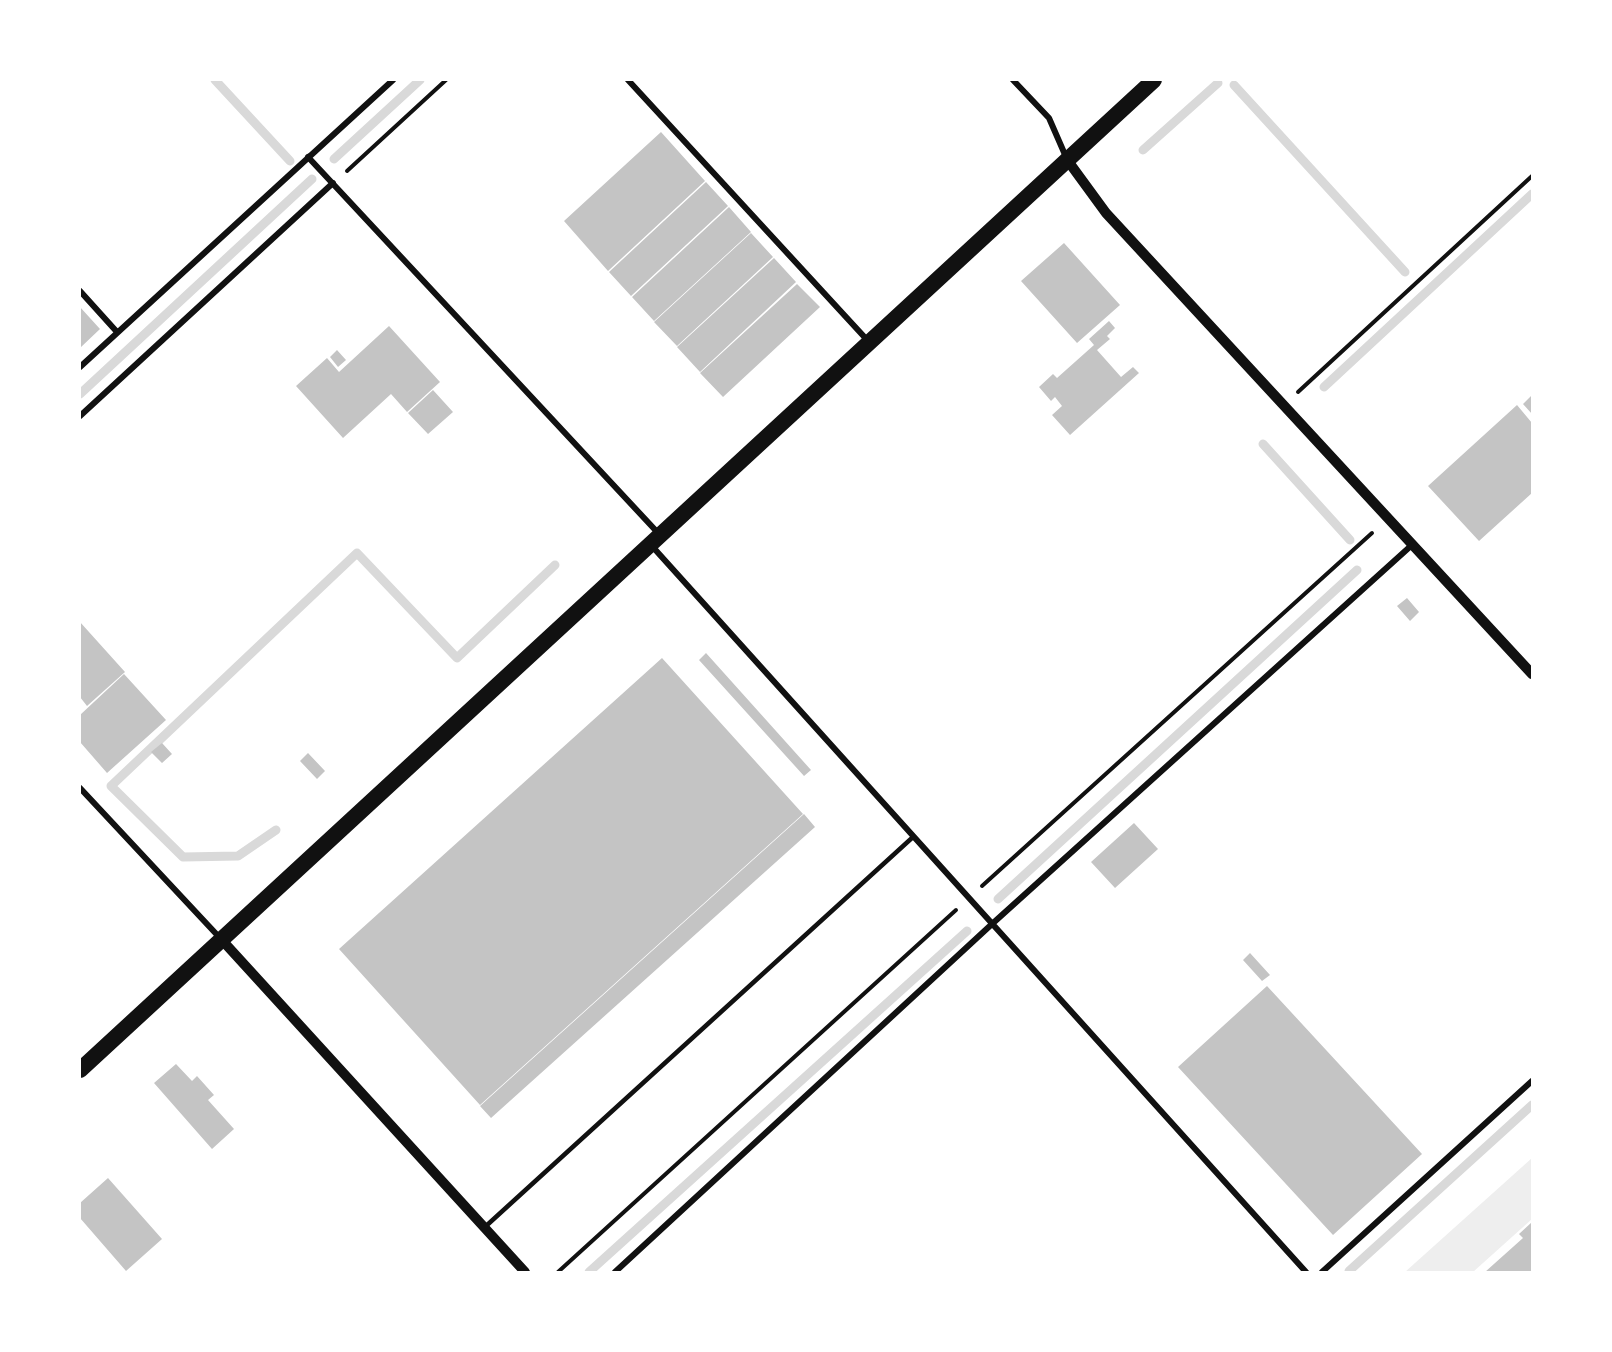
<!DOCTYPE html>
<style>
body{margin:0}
#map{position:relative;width:1612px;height:1352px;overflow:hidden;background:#fff;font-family:Lato,sans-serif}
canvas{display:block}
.frame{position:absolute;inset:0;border:81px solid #fff;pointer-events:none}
</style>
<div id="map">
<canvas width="1612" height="1352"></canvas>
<div class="frame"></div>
</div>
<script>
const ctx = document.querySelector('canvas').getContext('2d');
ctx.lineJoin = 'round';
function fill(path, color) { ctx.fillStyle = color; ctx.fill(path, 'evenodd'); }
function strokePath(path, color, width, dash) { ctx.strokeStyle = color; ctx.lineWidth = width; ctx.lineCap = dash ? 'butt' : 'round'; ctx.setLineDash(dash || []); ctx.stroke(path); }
const green = new Path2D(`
 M1532 1158V1219L1473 1272H1405Z`);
const stream = new Path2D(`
 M215 80 290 161
 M1234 85 1405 272
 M1143 150 1218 83
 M334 159 420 80
 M1324 387 1532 194
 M80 394 312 179
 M1263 444 1350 540
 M276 830 238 856 183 857 111 786 357 553 457 658 555 565
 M998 899 1357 570
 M1349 1271 1532 1105
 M589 1272 967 931`);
const building = new Path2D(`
 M661 132 705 181 608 271 564 221Z
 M706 182 728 206 631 296 609 272Z
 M729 207 751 232 654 321 632 297Z
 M751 233 773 257 677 346 654 322Z
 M1064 243 1120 305 1077 343 1021 281Z
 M774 258 796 282 700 372 677 347Z
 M797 284 820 307 723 397 700 373Z
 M80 307 100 329 80 348Z
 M1109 321 1115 328 1107 336 1110 339 1097 350 1121 377 1133 367 1139 373 1070 435 1052 415 1062 406 1055 397 1051 401 1039 387 1053 374 1057 378 1094 345 1089 339Z
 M389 326 440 382 407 412 391 394 343 438 296 386 327 358 339 372Z
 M337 350 346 360 338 367 330 357Z
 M433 390 453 412 428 434 408 413Z
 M1532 395V414L1523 404Z
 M1517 405 1532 423V493L1479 541 1428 486Z
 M1407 598 1419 612 1410 621 1397 606Z
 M80 622 125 672 87 706 80 697Z
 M706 653 811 770 804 776 699 660Z
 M662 658 803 814 480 1105 339 949Z
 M124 674 166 720 107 773 80 742V715Z
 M162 743 172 754 162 763 151 752Z
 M308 753 325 771 317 779 300 761Z
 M804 814 815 827 491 1118 480 1106Z
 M1134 823 1158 849 1115 888 1091 862Z
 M1250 953 1270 975 1262 981 1243 960Z
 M1267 986 1422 1154 1333 1235 1178 1067Z
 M176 1064 192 1081 197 1076 214 1095 208 1100 234 1129 212 1149 154 1083Z
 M108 1178 162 1239 126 1271 80 1218V1203Z
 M1532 1222V1272H1485L1523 1238 1519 1234Z`);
const path = new Path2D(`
 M347 171 446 80
 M1298 392 1532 176
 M982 886 1372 533
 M558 1272 956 910`);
const service = new Path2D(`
 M486 1226 913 837`);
const minor = new Path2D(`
 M628 80 869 342
 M1013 80 1049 118 1066 157
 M308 157 659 534
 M80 291 117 332
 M80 367 393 80
 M80 416 333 183
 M651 545 1306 1272
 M80 788 220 938
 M615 1272 992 924 1413 544
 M1322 1272 1532 1081`);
const tertiary = new Path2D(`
 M1068 161 1106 213 1532 674
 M221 939 525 1272`);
const trunk = new Path2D(`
 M80 1070 1154 80`);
fill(green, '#eee');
strokePath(stream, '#d9d9d9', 9);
fill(building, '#c4c4c4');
strokePath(path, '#111', 4);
strokePath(service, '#111', 4.5);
strokePath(minor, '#111', 6);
strokePath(tertiary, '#111', 10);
strokePath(trunk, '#111', 16);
</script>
